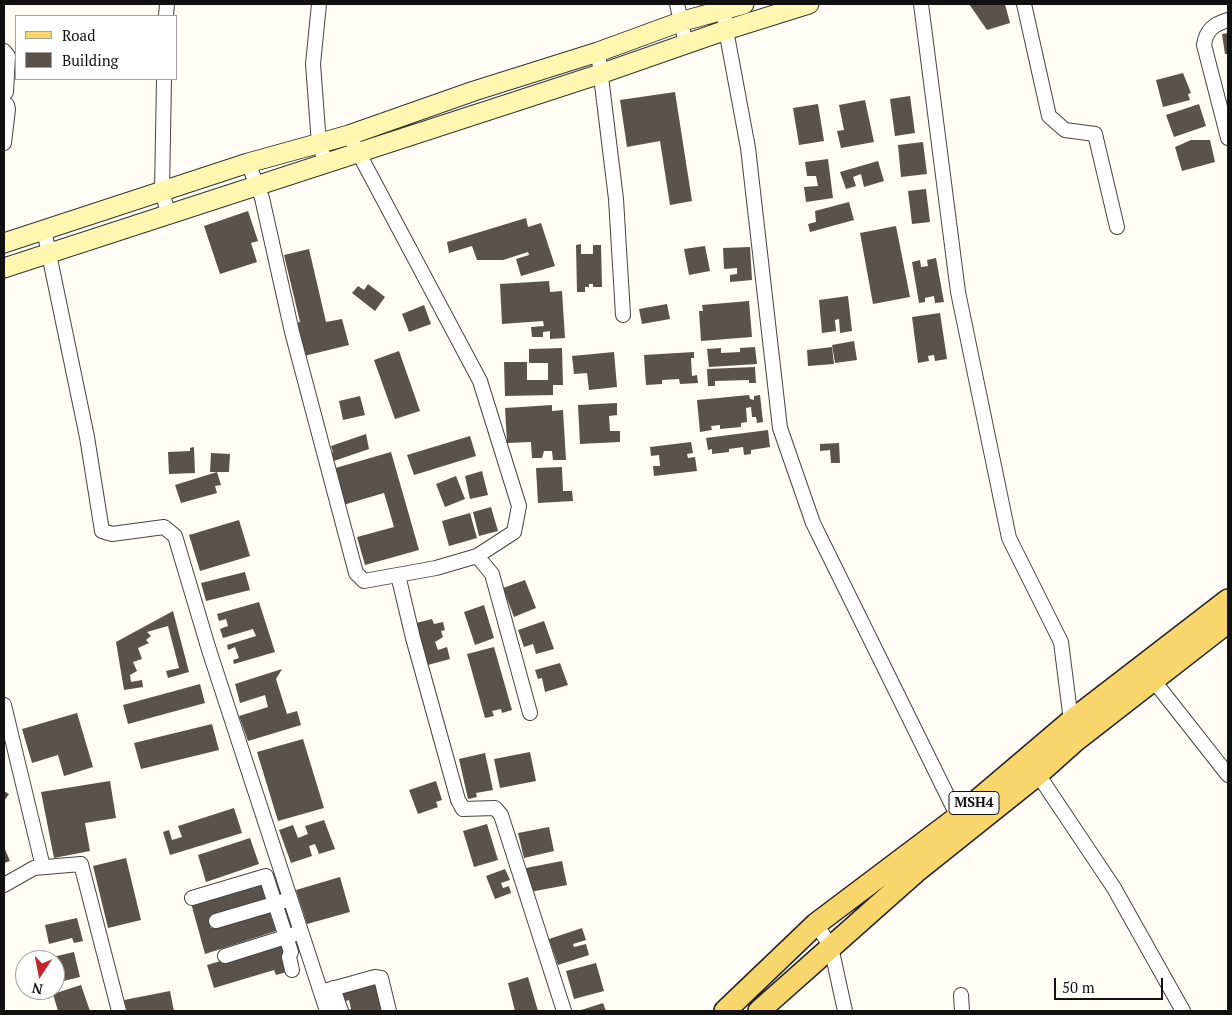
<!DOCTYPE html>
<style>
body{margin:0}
#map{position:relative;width:1232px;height:1015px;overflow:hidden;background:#fffdf5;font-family:"PT Serif",serif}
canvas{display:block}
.frame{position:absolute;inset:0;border:5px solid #111;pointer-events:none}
.legend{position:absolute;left:15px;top:15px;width:162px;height:65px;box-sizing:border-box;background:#fff;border:1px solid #a0a0a0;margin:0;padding:6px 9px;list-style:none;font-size:15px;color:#111}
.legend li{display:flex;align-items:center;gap:10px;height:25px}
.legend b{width:25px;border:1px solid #a0a0a0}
.north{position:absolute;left:15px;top:950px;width:50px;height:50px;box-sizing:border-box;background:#fff;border:1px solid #a0a0a0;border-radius:50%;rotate:191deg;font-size:14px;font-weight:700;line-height:20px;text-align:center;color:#111}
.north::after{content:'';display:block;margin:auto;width:18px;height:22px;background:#c4262e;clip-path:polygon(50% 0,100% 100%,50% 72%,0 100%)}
.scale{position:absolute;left:1054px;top:978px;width:109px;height:22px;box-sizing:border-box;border:2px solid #111;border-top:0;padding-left:6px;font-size:15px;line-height:18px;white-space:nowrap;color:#111;-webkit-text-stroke:4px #fff;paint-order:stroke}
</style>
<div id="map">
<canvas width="1232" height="1015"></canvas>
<div class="frame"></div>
<ul class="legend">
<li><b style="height:6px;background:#f9d66b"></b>Road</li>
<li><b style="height:14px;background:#5a524d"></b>Building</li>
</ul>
<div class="north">N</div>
<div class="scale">50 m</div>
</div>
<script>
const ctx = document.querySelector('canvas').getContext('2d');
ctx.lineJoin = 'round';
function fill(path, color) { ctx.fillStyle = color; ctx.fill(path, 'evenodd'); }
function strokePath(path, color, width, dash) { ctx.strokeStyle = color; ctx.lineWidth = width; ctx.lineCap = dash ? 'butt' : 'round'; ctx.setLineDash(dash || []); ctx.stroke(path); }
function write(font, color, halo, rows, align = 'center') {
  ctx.font = font + ' "PT Serif",serif'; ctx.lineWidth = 5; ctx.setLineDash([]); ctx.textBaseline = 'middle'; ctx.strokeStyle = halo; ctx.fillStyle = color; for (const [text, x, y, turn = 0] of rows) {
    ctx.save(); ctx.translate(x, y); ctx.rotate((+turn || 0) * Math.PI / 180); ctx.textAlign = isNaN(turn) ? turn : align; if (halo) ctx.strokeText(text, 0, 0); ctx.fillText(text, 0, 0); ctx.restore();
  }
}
const building = new Path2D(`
 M969 4H1005L1010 23 987 30Z
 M1228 33V54H1225L1222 34Z
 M1183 73 1191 93 1188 94 1190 100 1163 107 1156 80Z
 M675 92 692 201 670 205 660 141 627 147 620 100Z
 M910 96 915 133 895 136 890 99Z
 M865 100 874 142 841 148 837 131 844 130 839 105Z
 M818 104 824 141 799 145 793 108Z
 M1199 104 1206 126 1174 137 1166 115Z
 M1191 140H1210L1215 162 1182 171 1175 147Z
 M923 142 927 174 901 177 898 145Z
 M828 159 833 198 806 202 804 187 818 186 816 176H807L805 162Z
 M878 161 884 181 864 187 861 174 853 177 856 186 846 189 840 172Z
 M926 189 930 222 912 224 908 191Z
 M849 202 854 220 810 232 808 224 816 222 815 211Z
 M248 211 258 241 251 243 257 262 220 274 204 226Z
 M526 218 528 227 541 223 555 266 521 276 516 259 529 255 528 252 503 260H477L472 246 449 253 447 242Z
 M896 226 910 297 873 304 860 233Z
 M581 244V254H593V245H601L602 287H593V284H589V287H585V292H577L576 245Z
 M705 246 710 271 689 275 684 249Z
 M750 247 752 280 730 282V275L737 274V268L724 269 723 248Z
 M309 249 326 322 342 319 349 345 300 357 292 324 300 322 284 255Z
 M936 258 944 302 935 303 934 296 925 298V302L919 303 912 262 920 260 921 267 928 266 927 260Z
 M549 281 550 292 562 291 565 338 550 339V331L543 332V337H532L531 327 544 326 543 321 502 324 500 284Z
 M368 284 385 297 375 311 352 293 358 286 364 290Z
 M848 296 852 331 840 333 839 319 835 320 836 331 822 333 819 300Z
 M749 301 752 337 701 341 699 311H703L702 305Z
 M667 304 670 319 642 324 639 309Z
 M424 305 431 324 409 332 402 314Z
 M940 313 947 359 935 361 934 355 928 356 929 361 918 363 912 317Z
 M854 341 857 360 835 363 832 345Z
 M755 347 757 364 709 367 707 349 721 348V353L740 352V348Z
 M832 347 834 364 808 366 807 350Z
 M562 348 563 385H553V395L505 396 504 362H527V380H548V363H529V349Z
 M399 351 420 411 395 419 374 360Z
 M614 352 617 387 589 390 587 373 574 374 572 356Z
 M694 352V358H691L692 376 697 375 698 383 680 384 679 379 662 380V384L646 385 644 355Z
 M755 367 756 383H749V380L715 381V386H708L707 369Z
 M749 395 750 399 754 400V396L760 395 763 422 757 423 756 417H752L751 407 746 408 747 422 741 423V427L720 429V425L711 426 712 430 700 432 697 400Z
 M360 396 365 415 343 420 339 401Z
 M617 403V415L609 416 610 431H620V442L580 444 578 405Z
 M552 405V411L563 410 566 460H553L552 451H544L542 458H532L531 442 507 443 505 408Z
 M768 430 770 447 751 450V454L744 455 743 447 729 449V452L712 454V449L708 450 706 438Z
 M366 434 369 449 331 462 329 454 333 452 331 446Z
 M470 436 476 456 414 475 407 455Z
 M691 442 693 453 687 454 688 458 695 457 697 471 654 476 653 466H660L659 455 651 456 650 447Z
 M839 443 840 463H831L830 450 820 451V444Z
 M194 447 195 473 169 474 168 452 190 451V448Z
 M391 452 419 550 365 565 357 537 394 527 384 493 343 505 332 469Z
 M211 453 230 454 229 472H210Z
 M562 467 563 491H572L573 501 538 503 536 468Z
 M482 471 488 495 470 499 465 476Z
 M217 472 221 485 215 486 217 493 181 503 175 485Z
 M456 476 465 499 445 507 436 484Z
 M491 507 498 531 479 536 473 512Z
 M470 513 477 538 449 546 442 521Z
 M239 520 250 556 200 571 189 535Z
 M245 572 250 590 206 601 201 583Z
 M525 580 536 608 514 617 503 588Z
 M259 602 275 652 234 664 233 660 239 658 235 647 228 650 227 645 256 636 253 629 223 638 220 629 228 626 226 619 219 621 217 614Z
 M484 605 494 638 475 645 464 612Z
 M173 611 189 672 168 678 166 671 179 668 168 626 147 632 151 636 146 640 149 643 138 648 142 659 133 662 137 671 130 675 131 682 142 680 143 687 124 690 116 642Z
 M432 619 434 624 443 622 445 630 441 631 443 637 435 642 438 650 447 647 450 659 424 666 412 624Z
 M544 621 554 649 536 654 533 644 524 647 518 630Z
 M494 647 512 710 502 713 501 709 492 711 494 716 485 718 467 654Z
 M560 663 568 685 545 692 542 678 538 679 535 670Z
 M282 669 276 679 287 714 297 711 301 725 248 741 239 716 268 707 265 695 240 703 235 684Z
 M200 684 205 703 128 724 123 705Z
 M77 713 93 767 64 776 58 755 32 763 22 729Z
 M212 724 219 750 141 769 134 743Z
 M303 739 324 808 278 821 257 752Z
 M530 752 536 781 500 788 494 759Z
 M485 753 493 790 476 793 477 797 468 799 459 759Z
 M110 781 116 818 85 823 90 851 54 858 41 792Z
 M436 781 442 800 436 802 438 807 418 814 409 790Z
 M4 791 9 794 4 801Z
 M234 808 242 833 170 855 163 832 169 830 172 840 182 837 178 826Z
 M324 820 335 849 319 854 315 844 309 846 312 856 291 863 279 830 293 825 298 838 308 834 305 826Z
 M487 824 498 860 474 867 463 831Z
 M549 827 554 851 524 858 518 833Z
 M250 838 259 864 206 882 198 855Z
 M4 847 10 861 4 863Z
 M126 858 141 920 108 928 93 866Z
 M562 861 567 885 530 892 526 868Z
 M505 869 510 880 501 883 503 888 509 886 511 893 495 899 486 876Z
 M340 877 350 912 307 924 296 890Z
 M264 878 272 900 208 919 211 928 269 910 276 931 205 954 191 903Z
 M77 918 83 941 74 943 72 938 49 944 45 925Z
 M582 928 586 940 573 944 574 947 586 944 589 955 558 965 549 939Z
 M282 943 290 971 276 975 274 970 214 988 207 965Z
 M74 952 80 977 55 983V960L44 959Z
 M596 963 604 991 574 999 566 971Z
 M528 977 538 1011H515L508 983Z
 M376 981 384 1011H345L351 1009 349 1000 340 1003 337 991Z
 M81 985 90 1011H58L53 994Z
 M170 991 174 1011H127L124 1000Z
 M603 1003 606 1011H578Z`);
const street = new Path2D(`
 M319 4 313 64 319 144 326 163
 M677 4 686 44
 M921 4 958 292 1009 538 1061 642 1071 721
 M1024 4 1049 116 1065 130 1095 134 1117 227
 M724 9 726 30 748 148 780 428 813 523 958 817
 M166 16 167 4
 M1228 20C1214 24 1206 30 1204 45L1228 138
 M4 51 8 56 6 92 4 94
 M598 52 616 199 623 315
 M164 79 162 191 168 213
 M4 104 7 105 8 109 4 143
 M349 135 480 381 519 506 514 532 477 556
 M248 163 262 198 292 332 356 573 364 581 436 568 477 556 492 574 530 713
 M44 230 87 437 102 531 112 534 164 527 175 536 209 650 327 1011
 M398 575 413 638 458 800 463 809 495 808 501 815 564 1011
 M1154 681 1228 775
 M4 705 43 867
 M1033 767 1114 888 1183 1011
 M4 885 34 868 81 864 119 1011
 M192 898 266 876 291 952 289 957 292 970
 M216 921 284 901
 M816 924 831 947 845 1011
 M225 956 295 934
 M333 988 341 1011
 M321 992 375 977 381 978 389 1011
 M961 995 962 1011`);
const secondary = new Path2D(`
 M4 243 248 163 349 135 474 91 598 52 680 22 744 4
 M4 268 600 74 726 30 809 4`);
const primary = new Path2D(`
 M725 1011 816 924 958 817 1071 721 1228 600
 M759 1011 918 870 1037 775 1075 741 1228 622`);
const shields = [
 [974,803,50]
];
const shieldNames = [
 ["MSH4",974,803]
];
fill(building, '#5a524d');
strokePath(street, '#444', 16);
strokePath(secondary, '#333', 21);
strokePath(primary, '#222', 24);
strokePath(street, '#fff', 14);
strokePath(secondary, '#fff6b0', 19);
strokePath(primary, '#f9d66b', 21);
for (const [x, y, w] of shields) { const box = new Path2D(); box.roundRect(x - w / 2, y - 11.5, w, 23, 4); ctx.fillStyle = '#fff'; ctx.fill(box); strokePath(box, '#111', 1); }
write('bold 14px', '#111', null, shieldNames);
</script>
